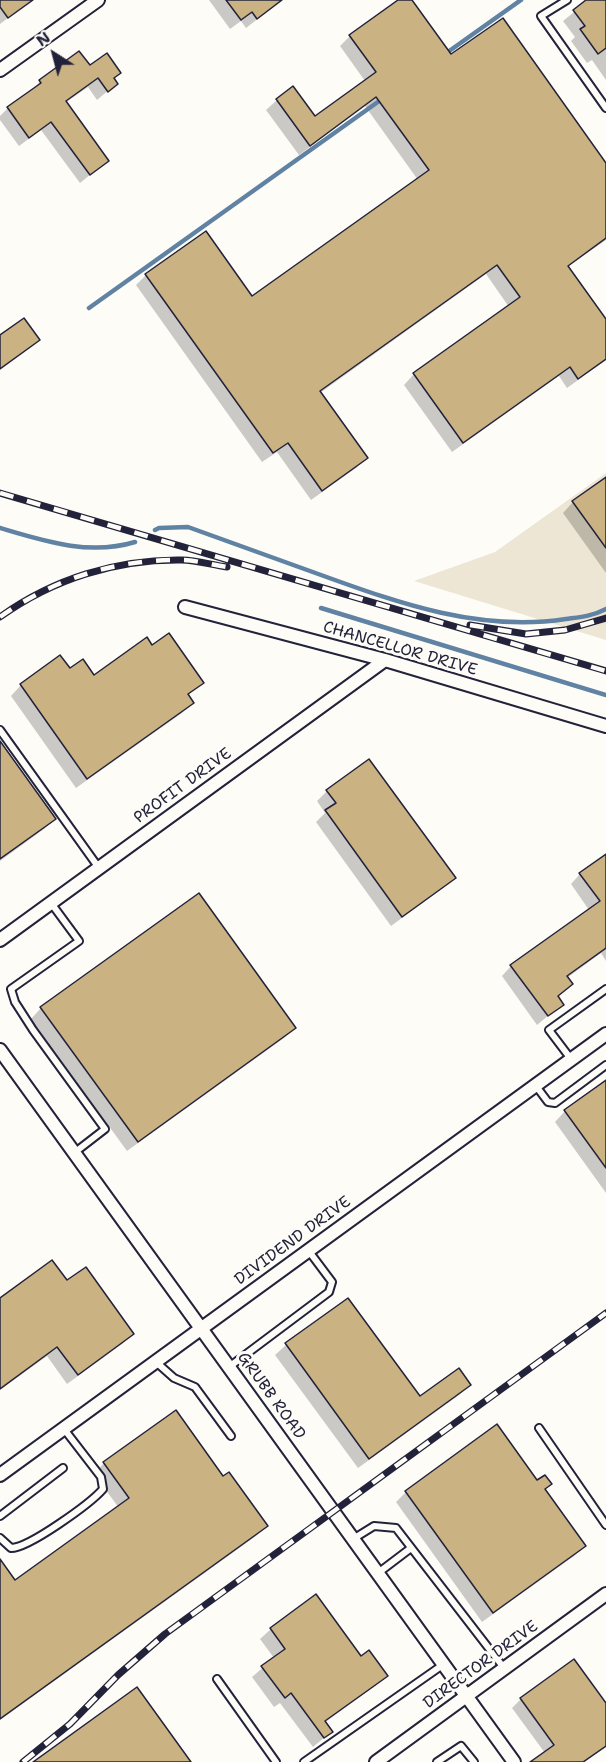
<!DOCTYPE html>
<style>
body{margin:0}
#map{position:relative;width:606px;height:1762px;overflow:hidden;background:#fdfcf7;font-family:"Shantell Sans",sans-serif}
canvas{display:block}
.north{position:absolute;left:24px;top:24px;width:60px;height:60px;-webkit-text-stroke:4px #fdfcf7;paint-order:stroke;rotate:324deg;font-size:16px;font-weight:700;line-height:24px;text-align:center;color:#22223b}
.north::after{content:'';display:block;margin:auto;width:21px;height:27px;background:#22223b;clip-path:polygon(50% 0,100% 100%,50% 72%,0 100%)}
</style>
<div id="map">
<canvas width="606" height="1762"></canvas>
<div class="north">N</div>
</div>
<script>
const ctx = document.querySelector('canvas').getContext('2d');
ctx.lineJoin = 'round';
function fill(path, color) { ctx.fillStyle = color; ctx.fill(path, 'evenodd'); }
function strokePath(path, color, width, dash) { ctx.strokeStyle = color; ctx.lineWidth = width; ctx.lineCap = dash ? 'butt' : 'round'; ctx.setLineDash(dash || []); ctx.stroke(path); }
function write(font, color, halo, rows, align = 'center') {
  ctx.font = font + ' "Shantell Sans",sans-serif'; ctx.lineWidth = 6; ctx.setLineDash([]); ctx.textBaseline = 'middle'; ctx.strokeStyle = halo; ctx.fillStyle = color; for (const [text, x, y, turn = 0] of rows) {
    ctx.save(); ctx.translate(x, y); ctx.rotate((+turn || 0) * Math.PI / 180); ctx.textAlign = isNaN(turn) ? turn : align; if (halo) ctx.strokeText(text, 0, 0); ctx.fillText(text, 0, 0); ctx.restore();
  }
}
const built = new Path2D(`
 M606 473V640L414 581 495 552Z`);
const shadow = new Path2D(`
 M0 0H32L0 24Z
 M209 0H282L246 28 241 21 230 29Z
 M400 0H410L451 57 606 165V240L567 267 606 321V360L567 388 559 376 452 452 404 385 414 374 509 307 486 274 320 393 366 458 356 468 311 500 277 452 262 462 136 285 146 275 252 298 418 180 365 106 299 155 266 110 277 100 315 118 365 81 340 46 350 36Z
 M589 0H606V80L592 60 587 63 571 41 575 37 563 21Z
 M79 53 89 68 113 79 116 84 97 100 88 87 65 103 107 161 80 183 41 130 19 146 0 120V116L8 108 31 92 40 81Z
 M606 479V573L563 513 573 502Z
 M152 647 202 683 187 696 192 703 182 713 76 788 11 696 21 685 69 670 94 677Z
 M0 743 54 819 44 829 0 861Z
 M327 791 454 878 443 888 391 926 316 822 325 813 317 801Z
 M606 856V961L601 953 567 978 571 984 557 997 562 1004 537 1025 502 976 511 966 589 910 571 884 580 874Z
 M41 1008 294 1028 284 1038 127 1151 31 1019Z
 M606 1082V1193L555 1122 565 1111Z
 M66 1283 132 1334 122 1344 67 1384 47 1356 0 1390V1300Z
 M348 1300 420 1398 469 1385 459 1395 358 1468 275 1355 286 1345Z
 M104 1463 222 1478 266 1526 256 1536 0 1720V1561L15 1582 119 1508 94 1474Z
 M537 1482 550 1484 544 1490 584 1546 574 1556 482 1622 396 1502 406 1492Z
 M271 1629 360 1658 386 1675 375 1686 324 1723 331 1732 313 1747 280 1703 274 1707 252 1677 274 1658 260 1639Z
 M521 1699 606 1706V1746L585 1762H534L545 1753 512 1708Z`);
const stream = new Path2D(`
 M445 54 521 0
 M89 308 382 99
 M0 528C44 541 89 556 135 542
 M155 530 159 528 188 527C232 543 277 559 321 575 401 604 480 632 566 619 580 617 593 616 606 609
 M321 608 606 695`);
const building = new Path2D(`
 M0 0H33L8 18 0 7Z
 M226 0H282L257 19 252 12 241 20Z
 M398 0H412L451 54 503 18 606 163V238L568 266 606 319V359L578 379 570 367 463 443 413 373 520 297 497 265 320 391 368 458 322 491 288 443 273 453 145 274 206 231 252 296 429 170 376 97 310 146 276 99 293 86 315 116 376 72 349 35Z
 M586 0H606V48L598 54 580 29 585 26 573 10Z
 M79 51 90 65 107 53 121 73 114 78 118 84 108 92 98 78 66 101 109 161 90 175 51 122 29 138 7 107 41 83 39 80Z
 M24 318 40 340 0 369V335Z
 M606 477V548L572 501Z
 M169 633 204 683 188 694 194 703 87 779 20 684 60 655 70 668 83 659 94 675 147 637 152 645Z
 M0 741 56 819 0 859Z
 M369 759 456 878 402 917 325 810 336 803 326 790Z
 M606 854V948L567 976 573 984 558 996 564 1005 548 1016 510 965 600 901 579 873Z
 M199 893 296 1028 138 1142 40 1007Z
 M606 1080V1168L564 1110Z
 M52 1260 67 1280 86 1267 134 1334 78 1375 57 1347 0 1389V1298Z
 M348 1298 420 1396 459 1368 471 1385 369 1459 285 1343Z
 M176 1410 223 1476 229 1472 268 1526 0 1719V1559L15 1580 129 1498 103 1462Z
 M497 1424 537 1480 545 1475 552 1484 545 1489 586 1546 493 1613 405 1491Z
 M316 1594 361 1656 369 1650 388 1676 325 1721 333 1732 324 1738 291 1693 285 1698 261 1666 285 1649 270 1628Z
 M574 1659 606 1703V1746L583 1762H530L554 1745 520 1698Z
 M137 1687 191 1762H33Z`);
const lane = new Path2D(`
 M567 0 541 16 606 108
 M0 730 99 868
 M51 903 79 941 11 989 15 1002 33 1030 105 1129 74 1153
 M571 1059 549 1030 606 989
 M536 1086 548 1102 555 1103 606 1065
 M156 1362 174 1378 195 1387 231 1436
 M229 1367 329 1292 332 1282 308 1250
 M539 1428 606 1525
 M0 1516 63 1468
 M0 1538 11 1548C29 1548 91 1503 103 1489L101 1477 64 1429
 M353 1539 374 1526 396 1528 504 1668
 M378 1573 411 1548
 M217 1679 276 1762
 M304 1762 444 1664
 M437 1762 461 1746 474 1762`);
const street = new Path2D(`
 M0 70 98 0
 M185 607 385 660 606 726
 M0 940 385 660
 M0 1050 514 1762
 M0 1475 606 1034
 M376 1762 606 1594`);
const rail = new Path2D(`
 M0 493 606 671
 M0 617C53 579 116 559 182 560 196 560 212 565 227 567
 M470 625 526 634 565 630 606 618
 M23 1762 70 1724 118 1675 165 1634 606 1313`);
const streetNames = [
 ["CHANCELLOR DRIVE",400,649,16],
 ["PROFIT DRIVE",183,786,-36],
 ["DIVIDEND DRIVE",293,1241,-36],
 ["GRUBB ROAD",271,1396,54],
 ["DIRECTOR DRIVE",481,1665,-36]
];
fill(built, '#eee6d4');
fill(shadow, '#0003');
strokePath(stream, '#6082a3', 4.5);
fill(building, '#cbb282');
strokePath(building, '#22223b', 1.5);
strokePath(lane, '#22223b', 10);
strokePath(street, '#22223b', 16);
strokePath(lane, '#fdfcf7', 6);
strokePath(street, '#fdfcf7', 12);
strokePath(rail, '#22223b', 7);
strokePath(rail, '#fdfcf7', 4.5, [14]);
write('16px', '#22223b', '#fdfcf7', streetNames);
</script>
